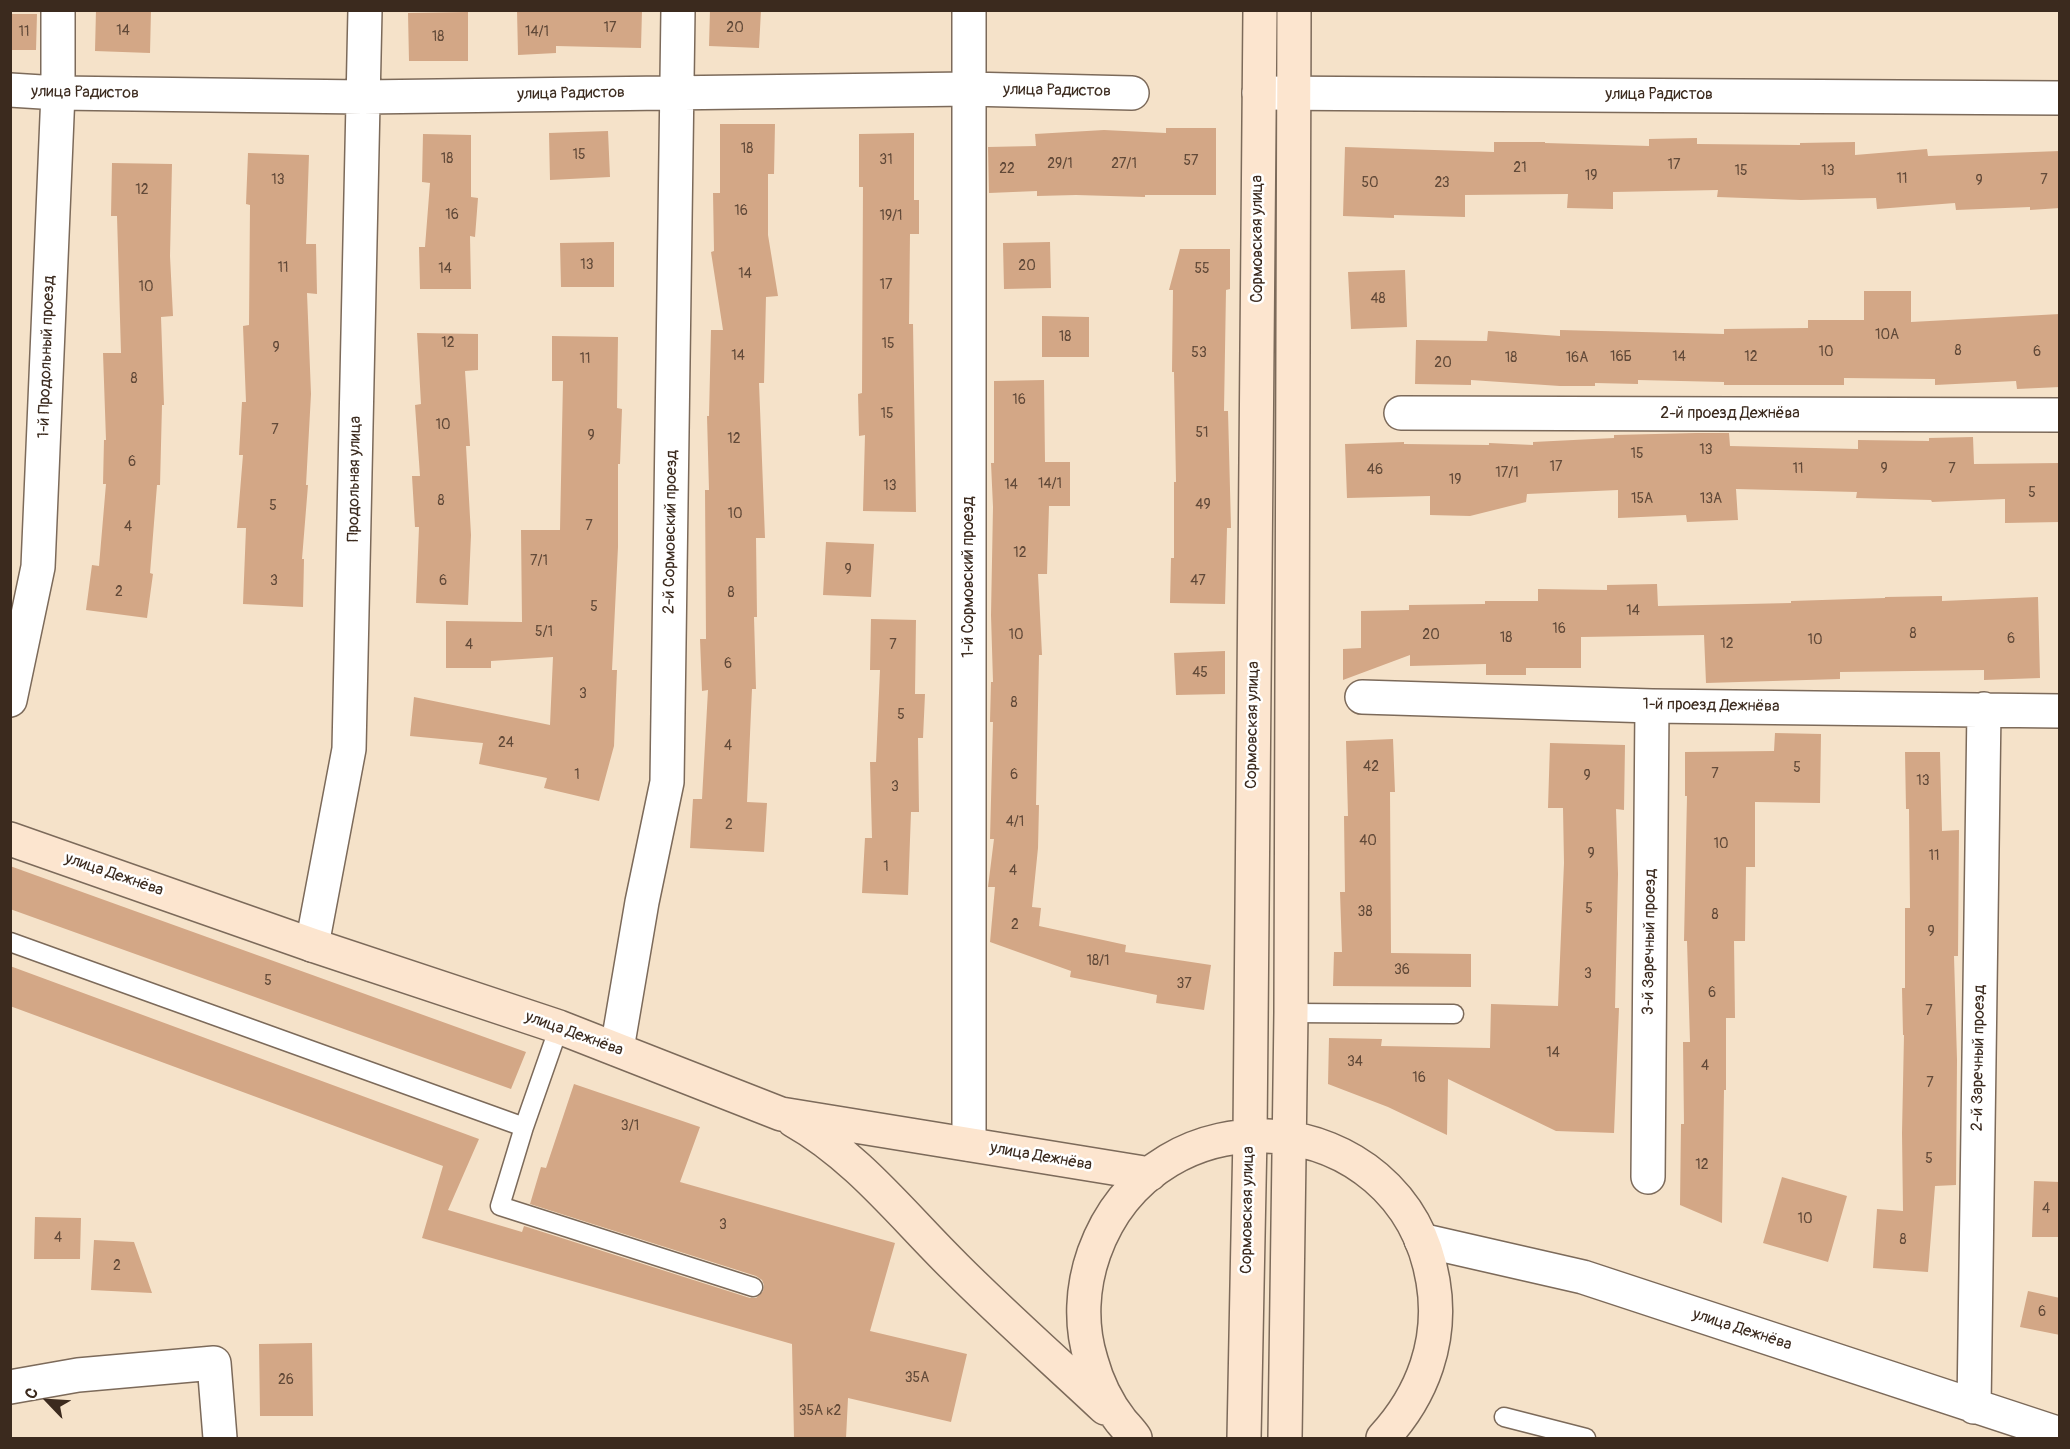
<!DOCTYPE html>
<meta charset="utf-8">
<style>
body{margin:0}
#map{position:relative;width:2070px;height:1449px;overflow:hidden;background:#f5e2c9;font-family:Pangolin,sans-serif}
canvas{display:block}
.frame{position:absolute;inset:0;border:12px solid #3b2a1e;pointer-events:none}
.north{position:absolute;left:18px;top:1371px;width:60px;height:60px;-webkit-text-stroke:4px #fff;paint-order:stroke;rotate:295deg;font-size:16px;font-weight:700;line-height:24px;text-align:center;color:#3b2a1e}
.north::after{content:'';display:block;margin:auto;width:21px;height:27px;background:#3b2a1e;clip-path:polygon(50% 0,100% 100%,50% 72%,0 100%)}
</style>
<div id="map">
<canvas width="2070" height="1449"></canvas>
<div class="frame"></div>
<div class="north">С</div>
</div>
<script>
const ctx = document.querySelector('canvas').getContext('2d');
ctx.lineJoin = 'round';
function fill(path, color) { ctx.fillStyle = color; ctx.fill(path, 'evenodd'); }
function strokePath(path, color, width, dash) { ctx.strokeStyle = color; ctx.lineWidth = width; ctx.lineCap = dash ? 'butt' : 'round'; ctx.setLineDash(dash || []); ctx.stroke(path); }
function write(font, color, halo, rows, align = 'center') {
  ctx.font = font + ' Pangolin,sans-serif'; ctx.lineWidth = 5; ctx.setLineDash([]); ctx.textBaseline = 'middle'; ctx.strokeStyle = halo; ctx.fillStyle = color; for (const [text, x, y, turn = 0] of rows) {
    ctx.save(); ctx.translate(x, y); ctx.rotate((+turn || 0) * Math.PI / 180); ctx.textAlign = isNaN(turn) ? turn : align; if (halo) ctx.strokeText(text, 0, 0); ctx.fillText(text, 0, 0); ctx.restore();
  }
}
const building = new Path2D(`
 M96 10H151L150 53 95 51Z
 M517 10H642L641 48 556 46V53L518 55Z
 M710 10H761L759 48 709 46Z
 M468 12V61H409L408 13Z
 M10 14H37L36 50H10Z
 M720 124H775L774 174H768V235L778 296 766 297 764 383H759L765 538H756L757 617H754L756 689H752L747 802 767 803 764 852 690 848 693 799H702L708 690 702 691 700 639H706L705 490H709L707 416H709L711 330H723L711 252 714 251 713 193H720Z
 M1166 128H1216V195H1145V197L1076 195 1037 196V191L989 193 988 147 1036 146 1035 134 1104 130 1166 133Z
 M608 131 610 177 550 180 549 133Z
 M914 133V200H919V234H910L909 324H913L916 512 863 511 865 435 859 436 858 394 862 393 863 187H859V134Z
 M423 134 471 135V197L478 198 475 237 470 236 471 289H420L419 247H425L430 183 422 182Z
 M1697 138V144L1800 145V143L1855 142V155L1927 149 1928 156 2060 151V208L2030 210V207L1956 210 1955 203 1877 209 1876 198 1801 200 1717 197 1718 190 1613 192V209L1567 208 1568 194 1465 195V217L1394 215V218L1343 216 1345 147 1494 152V142H1545V143L1649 146V139Z
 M248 153 309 155 306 244H316L317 294 307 293 311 394 306 485H308L302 559H304L303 607 243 604 246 528H237L243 455H239L242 402H246L243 326 249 325 250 205 246 204Z
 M112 163 172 164 170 256 173 316 161 317 164 405H162L160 485H157L150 573 153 574 147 618 86 610 92 565 99 566 106 484H103L104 440H106L103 353H121L117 216H111Z
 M614 242V287H561L560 243Z
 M1050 242 1051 288 1004 289 1003 243Z
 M1180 249H1230V289L1226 290 1224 411H1228L1231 528H1227L1225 604 1170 603 1171 558H1174V482H1176L1174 372H1172L1173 290H1169Z
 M1405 270 1407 327 1351 329 1348 272Z
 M1864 291H1911V322L2060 314V387L2017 389 2016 381 1935 385V379L1844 378V385H1724V382L1638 380V384L1595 383V386H1560L1471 380V385L1415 384 1416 340 1487 341 1488 331 1560 336V330L1724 334V329L1808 328V320H1864Z
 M1042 316 1089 317V357H1042Z
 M417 333 478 334V370L465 371 470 446H466L471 535 468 605 416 603 419 527H415L412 476H420L415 405 421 404Z
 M552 336 618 337 617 408 622 409 620 464H618V547L612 670H617L614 746 599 801 544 788 547 778 479 764 483 743 410 736 414 697 550 725 553 657 491 661V668H446V621L522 622 521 530H560L563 381H552Z
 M1044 380 1045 462H1070V506H1049L1047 574H1038L1042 655H1039L1036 805H1039L1038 848 1032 907 1041 908 1039 926 1126 945 1125 952 1211 965 1204 1010 1156 1003 1157 995 1070 977 1071 971 990 942 995 887H988L994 839H990L993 722H990L991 682H993L991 615 993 507 991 463H994V381Z
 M1696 433H1729L1730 446 1858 449V440L1929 441V438L1973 437 1974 464 2060 463V522L2005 523V499L1932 502 1931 500 1856 498 1857 492 1736 489 1738 520 1687 522 1686 515 1618 518V490L1527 494 1526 502 1470 516 1430 515V496L1347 498 1345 444 1404 442V444L1489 445V443L1533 445V442L1614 438V435Z
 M826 542 874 544 871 597 823 595Z
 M1657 584 1658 606 1791 603V601L1885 598V597L1942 596V601L2038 597 2040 678 1984 680V670L1840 672V679L1706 683 1704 635 1581 637V668H1526V675H1486V664L1410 666V655L1343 680V649L1361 648V611L1409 610V605L1485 604V601H1538V589L1607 590V585Z
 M871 619 916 620 915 694H925L923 738H918L919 812H911L908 895 862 893 865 838H872L870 762H876L880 670H870Z
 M1225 651V694L1176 695 1174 653Z
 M1775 733 1821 734 1820 803 1755 802V867H1746L1745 941H1734L1735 1018H1726V1090H1724L1722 1223 1680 1205 1681 1124H1684L1683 1042H1690L1687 941H1684L1687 796H1685V752L1774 751Z
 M1393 739 1395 792H1390L1391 953 1471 954V987L1333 986 1334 952H1342L1340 892H1345L1344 816H1348L1346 741Z
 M1550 743 1625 745 1624 810 1616 809 1618 874 1615 1008H1619L1614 1133 1556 1131 1448 1079 1447 1135 1388 1107 1328 1084 1329 1038 1382 1039 1381 1046 1490 1048 1491 1004 1558 1006 1564 863 1563 808H1548Z
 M1905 752H1940L1942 831 1959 830 1958 956H1954L1957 1060 1956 1185 1935 1186 1928 1272 1873 1268 1877 1209 1903 1211 1902 1133 1904 1035H1903L1902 988H1905V908H1910L1909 809H1906Z
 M10 866 526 1052 511 1089 10 909Z
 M10 966 479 1139 448 1210 522 1232 524 1226 750 1298H756L763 1291 764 1285 762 1280 756 1276 530 1204 541 1167 546 1168 574 1084 700 1127 680 1182 895 1243 870 1331 967 1354 951 1422 848 1398 846 1438H794L792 1344 422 1238 443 1166 10 1006Z
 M1782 1177 1847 1196 1828 1262 1763 1243Z
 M2034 1181 2060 1182V1237H2032Z
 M35 1217 81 1218 80 1259H34Z
 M94 1240 134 1242 152 1293 91 1290Z
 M2028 1291 2060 1298V1335L2020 1327Z
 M312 1343 313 1416H260L259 1344Z`);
const lane = new Path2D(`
 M10 942 524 1127
 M1291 1013 1454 1014
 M559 1027 524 1127 500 1206 753 1287
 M1504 1417 1586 1438`);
const street = new Path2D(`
 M10 90 58 93 363 97 968 89 1132 93
 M1259 93 2060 98
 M1401 413 2060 415
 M1362 697 1652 706 2060 711
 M10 700 38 567 58 93V10
 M312 945 349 749 365 10
 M617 1049 642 902 667 782 678 10
 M969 1144V10
 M1648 1177 1652 706
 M1421 1240 1583 1277 2060 1434
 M10 1387 78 1375 214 1363 220 1438
 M1974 1407 1984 709`);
const secondary = new Path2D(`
 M10 839 312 945 559 1027 781 1114 1150 1174
 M793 1120C857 1156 904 1217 955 1267 1004 1316 1055 1361 1105 1408
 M1135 1438C1131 1432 1126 1427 1121 1421 1107 1403 1097 1382 1091 1360 1080 1325 1082 1287 1094 1253 1155 1083 1403 1103 1433 1281 1443 1340 1423 1395 1383 1438
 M1244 1438 1250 1135 1260 10
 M1285 1438 1291 1013 1294 10`);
const numberNames = [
 ["17",610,28],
 ["20",735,28],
 ["14",123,31],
 ["11",24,32],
 ["14/1",537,32],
 ["18",438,37],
 ["18",747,149],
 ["15",579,155],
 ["18",447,159],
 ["31",886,160],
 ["57",1191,161],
 ["29/1",1060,164],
 ["27/1",1124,164],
 ["17",1674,165],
 ["21",1520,168],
 ["22",1007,169],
 ["15",1741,171],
 ["13",1828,171],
 ["19",1591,176],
 ["11",1902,179],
 ["13",278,180],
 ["7",2044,180],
 ["9",1979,181],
 ["50",1370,183],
 ["23",1442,183],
 ["12",142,190],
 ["16",741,211],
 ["16",452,215],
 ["19/1",891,216],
 ["13",587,265],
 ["20",1027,266],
 ["11",283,268],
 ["14",445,269],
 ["55",1202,269],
 ["14",745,274],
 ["17",886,285],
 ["10",146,287],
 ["48",1378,299],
 ["10А",1887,335],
 ["18",1065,337],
 ["12",448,343],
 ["15",888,344],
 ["9",276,348],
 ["8",1958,351],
 ["10",1826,352],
 ["6",2037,352],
 ["53",1199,353],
 ["14",738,356],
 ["16Б",1621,357],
 ["14",1679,357],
 ["12",1751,357],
 ["18",1511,358],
 ["16А",1577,358],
 ["11",585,359],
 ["20",1443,363],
 ["8",134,379],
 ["16",1019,400],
 ["15",887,414],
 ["10",443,425],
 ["7",275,430],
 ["51",1202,433],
 ["9",591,436],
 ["12",734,439],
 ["13",1706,450],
 ["15",1637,454],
 ["6",132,462],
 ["17",1556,467],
 ["11",1798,469],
 ["9",1884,469],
 ["7",1952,469],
 ["46",1375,470],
 ["17/1",1507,473],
 ["19",1455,480],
 ["14/1",1050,484],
 ["14",1011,485],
 ["13",890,486],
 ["5",2032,493],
 ["15А",1642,499],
 ["13А",1711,499],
 ["8",441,501],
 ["49",1203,505],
 ["5",273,506],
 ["10",735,514],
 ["7",589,526],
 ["4",128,527],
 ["12",1020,553],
 ["7/1",539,561],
 ["9",848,570],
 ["3",274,581],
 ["6",443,581],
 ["47",1198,581],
 ["2",119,592],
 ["8",731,593],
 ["5",594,607],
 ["14",1633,611],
 ["16",1559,629],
 ["5/1",544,632],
 ["8",1913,634],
 ["10",1016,635],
 ["20",1431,635],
 ["18",1506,638],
 ["6",2011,639],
 ["10",1815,640],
 ["12",1727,644],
 ["4",469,645],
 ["7",893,645],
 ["6",728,664],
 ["45",1200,673],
 ["3",583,694],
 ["8",1014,703],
 ["5",901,715],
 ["24",506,743],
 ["4",728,746],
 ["42",1371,767],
 ["5",1797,768],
 ["7",1715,774],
 ["1",577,775],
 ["6",1014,775],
 ["9",1587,776],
 ["13",1923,781],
 ["3",895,787],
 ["4/1",1015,822],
 ["2",729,825],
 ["40",1368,841],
 ["10",1721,844],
 ["9",1591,854],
 ["11",1934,856],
 ["1",886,867],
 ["4",1013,871],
 ["5",1589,909],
 ["38",1365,912],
 ["8",1715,915],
 ["2",1015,925],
 ["9",1931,932],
 ["18/1",1098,961],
 ["36",1402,970],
 ["3",1588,974],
 ["5",268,981],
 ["37",1184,984],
 ["6",1712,993],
 ["7",1929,1011],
 ["14",1553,1053],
 ["34",1355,1062],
 ["4",1705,1066],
 ["16",1419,1078],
 ["7",1930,1083],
 ["3/1",630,1126],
 ["5",1929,1159],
 ["12",1702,1165],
 ["4",2046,1209],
 ["10",1805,1219],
 ["3",723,1225],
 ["4",58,1238],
 ["8",1903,1240],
 ["2",117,1266],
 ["6",2042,1312],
 ["35А",917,1378],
 ["26",286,1380],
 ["35А к2",820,1411]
];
const streetNames = [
 ["улица Радистов",1057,91,1],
 ["улица Радистов",85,93,1],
 ["улица Радистов",571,94,-1],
 ["улица Радистов",1659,95],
 ["Сормовская улица",1258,239,-90],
 ["1-й Продольный проезд",47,357,-88],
 ["2-й проезд Дежнёва",1730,414],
 ["Продольная улица",355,479,-89],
 ["2-й Сормовский проезд",671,532,-89],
 ["1-й Сормовский проезд",969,577,-90],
 ["1-й проезд Дежнёва",1711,706,1],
 ["Сормовская улица",1253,725,-89],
 ["улица Дежнёва",114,875,19],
 ["3-й Заречный проезд",1650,942,-89],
 ["улица Дежнёва",574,1034,20],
 ["2-й Заречный проезд",1979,1058,-89],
 ["улица Дежнёва",1041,1157,10],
 ["Сормовская улица",1248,1210,-89],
 ["улица Дежнёва",1742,1330,18]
];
fill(building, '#d3a786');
strokePath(lane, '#7c6a5a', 21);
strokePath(street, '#7c6a5a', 36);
strokePath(secondary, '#7c6a5a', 36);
strokePath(lane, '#fff', 18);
strokePath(street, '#fff', 33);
strokePath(secondary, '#fce5cf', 33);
write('14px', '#614938', null, numberNames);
write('16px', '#3b2a1e', '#fff', streetNames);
</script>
